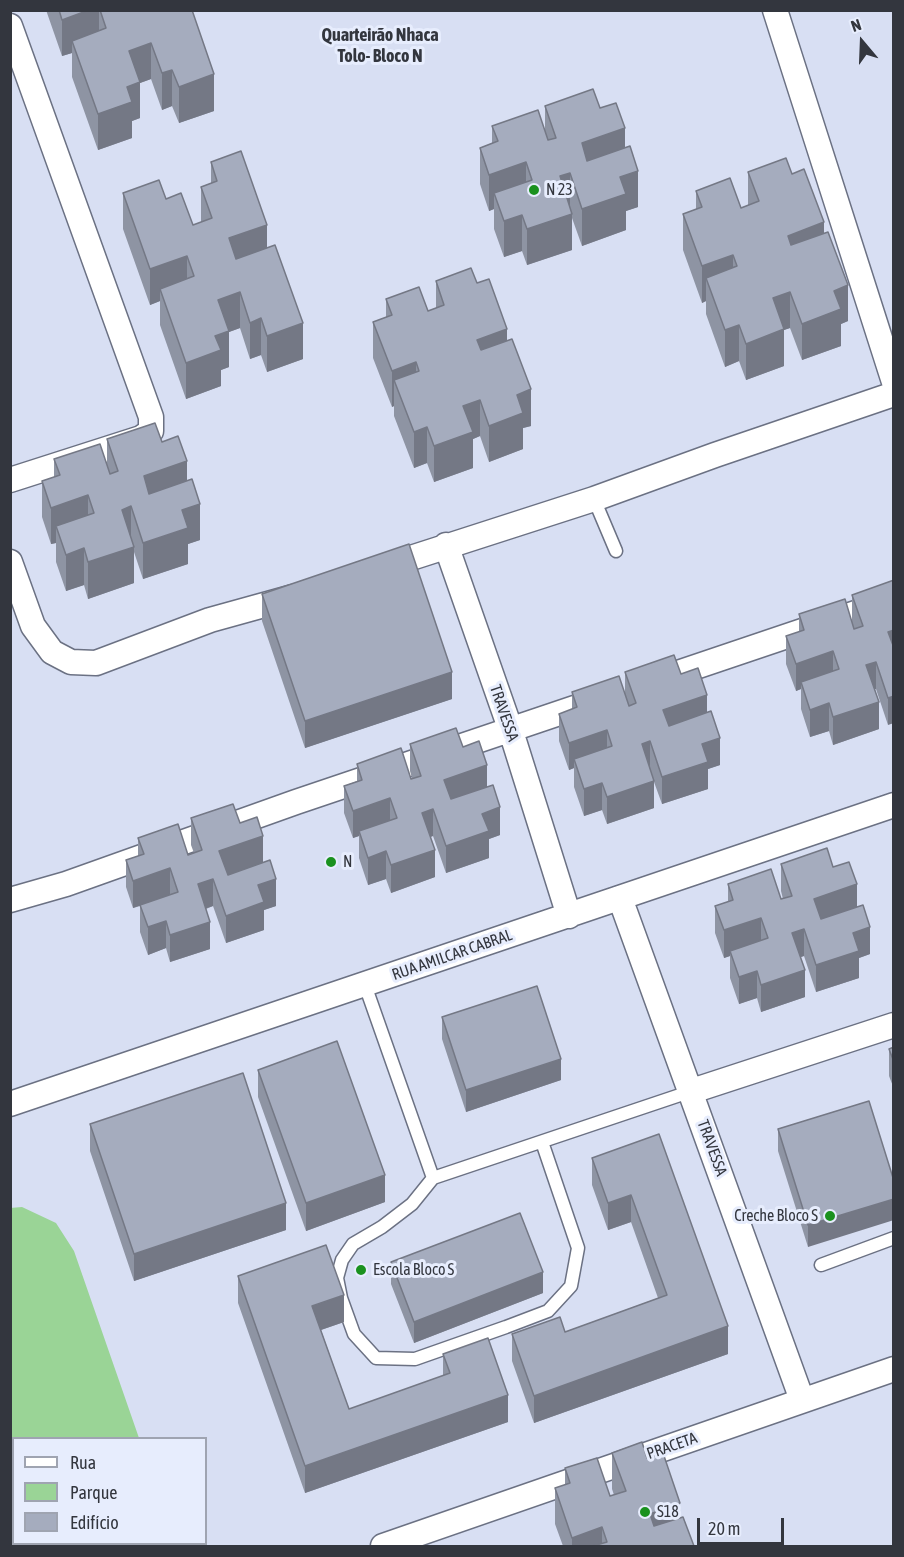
<!DOCTYPE html>
<meta charset="utf-8">
<style>
body{margin:0}
#map{position:relative;width:904px;height:1557px;overflow:hidden;background:#d8dff3;font-family:"Asap Condensed",sans-serif}
canvas{display:block}
.frame{position:absolute;inset:0;border:12px solid #33363e;pointer-events:none}
.legend{position:absolute;left:12px;top:1437px;width:195px;height:108px;box-sizing:border-box;background:#e7edfd;border:2px solid #9fa4b1;margin:0;padding:8px 10px;list-style:none;font-size:18px;color:#33363e}
.legend li{display:flex;align-items:center;gap:12px;height:30px}
.legend b{width:30px;border:2px solid #9fa4b1}
.north{position:absolute;left:832px;top:12px;width:60px;height:60px;-webkit-text-stroke:4px #e7edfd;paint-order:stroke;rotate:341deg;font-size:16px;font-weight:700;line-height:24px;text-align:center;color:#33363e}
.north::after{content:'';display:block;margin:auto;width:21px;height:27px;background:#33363e;clip-path:polygon(50% 0,100% 100%,50% 72%,0 100%)}
.scale{position:absolute;left:697px;top:1518px;width:87px;height:27px;box-sizing:border-box;border:3px solid #33363e;border-top:0;padding-left:8px;font-size:18px;line-height:21px;white-space:nowrap;color:#33363e;-webkit-text-stroke:4px #e7edfd;paint-order:stroke}
</style>
<div id="map">
<canvas width="904" height="1557"></canvas>
<div class="frame"></div>
<ul class="legend">
<li><b style="height:8px;background:#fff"></b>Rua</li>
<li><b style="height:16px;background:#9ad496"></b>Parque</li>
<li><b style="height:16px;background:#a5acbe"></b>Edifício</li>
</ul>
<div class="north">N</div>
<div class="scale">20 m</div>
</div>
<script>
const ctx = document.querySelector('canvas').getContext('2d');
ctx.lineJoin = 'round';
function fill(path, color) { ctx.fillStyle = color; ctx.fill(path, 'evenodd'); }
function strokePath(path, color, width, dash) { ctx.strokeStyle = color; ctx.lineWidth = width; ctx.lineCap = dash ? 'butt' : 'round'; ctx.setLineDash(dash || []); ctx.stroke(path); }
function write(font, color, halo, rows, align = 'center') {
  ctx.font = font + ' "Asap Condensed",sans-serif'; ctx.lineWidth = 6; ctx.setLineDash([]); ctx.textBaseline = 'middle'; ctx.strokeStyle = halo; ctx.fillStyle = color; for (const [text, x, y, turn = 0] of rows) {
    ctx.save(); ctx.translate(x, y); ctx.rotate((+turn || 0) * Math.PI / 180); ctx.textAlign = isNaN(turn) ? turn : align; if (halo) ctx.strokeText(text, 0, 0); ctx.fillText(text, 0, 0); ctx.restore();
  }
}
const green = new Path2D(`
 M22 1207 56 1223 74 1251 139 1438H14L13 1499 10 1494V1208Z`);
const lane = new Path2D(`
 M594 499 616 551
 M365 985 433 1178
 M542 1142 578 1248 571 1286 548 1311 506 1327 415 1359 376 1358 354 1334 341 1298 337 1278 342 1260 353 1244 382 1227 412 1204 433 1178 692 1091
 M821 1265 894 1238`);
const street = new Path2D(`
 M775 10 894 382
 M10 26 151 417V431L141 438 10 480
 M446 545 510 728 569 916
 M10 562 33 626 52 652 71 662 96 663 210 620 293 597
 M383 567 594 499 715 455 894 394
 M651 682 894 600
 M620 898 802 1400
 M10 900 66 884 296 802 601 699
 M692 1091 894 1025
 M10 1104 894 805
 M383 1546 894 1369`);
const wall = new Path2D(`
 M46 10H192L214 111 179 123 172 106 162 110 151 79 140 83V118L132 121V138L98 150 72 77V53L62 56Z
 M545 106 600 108 625 148 638 207 626 211V230L582 246 572 218V250L527 265 522 251 504 257 494 229V209L489 211 480 184V148L492 143V126L545 133Z
 M211 162 267 248 303 359 267 372 261 355 250 359 240 328 229 332V367L221 370V386L186 399 160 325V301L150 305 123 229V193L166 199 193 225 201 222V187L211 183Z
 M748 172 792 174 824 233 848 321 841 324V346L802 360 790 328 784 330V366L746 380 739 361 725 367 706 314V301L702 303 683 250V214L696 209V191L741 208 748 205Z
 M436 281 477 283 507 340 531 426 523 428V449L489 462 480 436 473 439V468L434 482 427 463 414 468 394 416V406L392 407 373 358V322L386 317V299L428 311 436 308Z
 M107 439 162 442 187 481 200 540 188 544V564L143 579 134 552V583L88 599 84 585 66 591 56 562V543L51 544 42 517V481L54 477V459L107 466Z
 M894 580 888 725 876 689H875L879 729 833 745 829 731 810 737 801 709V689L796 691 786 664V636L799 632V614L852 622V595Z
 M262 594 452 699 305 748 262 621Z
 M625 672 681 674 707 713 720 765 708 769V789L662 804 654 782V808L607 824 602 810 584 816 574 787V768L569 770 559 741V714L572 709V692L625 693Z
 M410 744 463 747 487 786 500 835 489 839V858L446 873 433 836 430 837 435 877 391 893 386 879 368 885 359 858V836L353 838 344 813V786L357 781V764L411 779 412 778 410 771Z
 M191 818 240 823 263 863 276 906 264 910V930L226 943 213 906 206 909 210 949 170 962 166 948 148 955 140 932V906L133 908 126 887V860L138 856V838L188 855 194 853 191 845Z
 M781 864 833 867 857 907 870 954 859 958V978L816 992 804 956 800 957 805 997 761 1012 757 998 739 1004 730 978V956L724 958 715 933V906L728 902V884L781 899H783L781 891Z
 M442 1017 561 1080 466 1112 442 1039Z
 M894 1047V1089L889 1076V1049Z
 M258 1070 385 1202 306 1231 258 1097Z
 M869 1101 808 1247 778 1151V1129Z
 M90 1124 286 1230 134 1281 90 1151Z
 M659 1134 728 1354 534 1423 512 1361V1334L565 1332 658 1298 631 1222 608 1230 592 1185V1158Z
 M391 1262 543 1293 414 1343 391 1284Z
 M238 1276 344 1322 321 1330 349 1409 443 1376V1354L508 1422 305 1493 238 1303Z
 M612 1453 647 1458 680 1518 694 1546H563L555 1524V1488L565 1485V1468L610 1496 614 1495 612 1489Z`);
const shadedWall = new Path2D(`
 M89 10H99V43L72 41V53L62 56V20Z
 M151 43V79L140 83V118L132 121V138L98 150V114L129 51Z
 M172 70V106L162 110V73Z
 M214 74V111L179 123V87Z
 M625 128V164L582 179V143Z
 M526 162V198L494 193V209L489 211V175Z
 M638 171V207L626 211V230L582 246V209L620 177Z
 M570 173V209L560 176Z
 M572 214V250L527 265V229Z
 M522 215V251L504 257V221Z
 M824 222V258L788 272V236Z
 M267 225V261L229 274V238Z
 M733 255V291L706 278V301L702 303V266Z
 M187 256V292L160 289V301L150 305V269Z
 M848 285V321L841 324V346L802 360V324L834 291Z
 M240 292V328L229 332V367L221 370V386L186 399V363L215 336 218 300Z
 M790 292V328L784 330V366L746 380V344L773 298Z
 M261 318V355L250 359V323Z
 M303 323V359L267 372V336Z
 M739 325V361L725 367V330Z
 M507 329V365L477 377V340Z
 M416 362V398L394 380V406L392 407V371Z
 M531 389V426L523 428V449L489 462V426L517 395Z
 M480 400V436L473 439V468L434 482V446L463 406Z
 M427 427V463L414 468V432Z
 M187 461V497L144 512V476Z
 M88 495V531L56 526V543L51 544V508Z
 M200 504V540L188 544V564L143 579V543L182 510Z
 M131 506V542L122 510Z
 M134 547V583L88 599V562Z
 M84 548V585L66 591V555Z
 M894 630V657L888 632Z
 M833 651V678L801 682V689L796 691V664Z
 M876 662V689L866 692V665Z
 M452 672V699L305 748V721Z
 M707 695V722L663 737V710Z
 M894 696V723L888 725V698Z
 M879 702V729L833 745V717Z
 M829 703V731L810 737V710Z
 M607 730V757L574 759V768L569 770V743Z
 M720 738V765L708 769V789L662 804V777L702 744Z
 M650 741V768L642 744Z
 M487 765V792L444 807V780Z
 M654 781V808L607 824V797Z
 M602 783V810L584 816V789Z
 M390 798V825L359 831V836L353 838V811Z
 M500 807V835L489 839V858L446 873V846L482 814Z
 M433 809V836L422 840V813Z
 M263 836V863L219 878V851Z
 M435 850V877L391 893V865Z
 M386 851V879L368 885V858Z
 M170 868V895L133 908V881Z
 M213 879V906L198 911V884Z
 M276 879V906L264 910V930L226 943V916L258 885Z
 M857 884V912L814 927V899Z
 M761 918V945L730 951V956L724 958V930Z
 M166 921V948L148 955V927Z
 M210 922V949L170 962V935Z
 M870 927V954L859 958V978L816 992V965L853 933Z
 M804 929V956L792 960V933Z
 M805 970V997L761 1012V985Z
 M757 971V998L739 1004V977Z
 M561 1059V1080L466 1112V1090Z
 M385 1175V1202L306 1231V1203Z
 M631 1195V1222L608 1230V1203Z
 M894 1199V1220L808 1247V1225Z
 M286 1203V1230L134 1281V1254Z
 M543 1272V1293L414 1343V1322Z
 M344 1295V1322L312 1333V1306Z
 M728 1326V1354L534 1423V1396Z
 M508 1395V1422L305 1493V1466Z
 M680 1503V1539L659 1546 650 1514Z
 M602 1527V1546H572V1538Z`);
const building = new Path2D(`
 M59 10H89L62 20Z
 M100 10H192L214 74 179 87 172 70 162 73 151 43 129 51 140 82 127 87 132 102 98 114 72 41 106 28Z
 M593 89 600 108 616 103 625 128 582 143 587 161 630 146 638 171 620 177 626 194 582 209 570 173 560 176 572 214 527 229 522 215 504 221 494 193 532 180 526 162 489 175 480 148 498 141 492 126 538 110 548 140 556 138 545 106Z
 M241 151 267 225 229 238 236 259 275 245 303 323 267 336 261 318 250 323 240 292 218 300 229 331 215 336 221 350 186 363 160 289 194 276 187 256 150 269 123 193 159 180 166 199 181 193 193 225 212 218 201 187 217 181 211 162Z
 M786 158 792 174 804 169 824 222 788 236 791 245 828 232 848 285 834 291 841 309 802 324 790 292 773 298 784 329 746 344 739 325 725 330 706 278 737 266 733 255 702 266 683 214 702 207 696 191 730 178 741 208 759 201 748 172Z
 M471 268 477 283 489 279 507 329 477 340 481 350 512 339 531 389 517 395 523 413 489 426 480 400 463 406 473 432 434 446 427 427 414 432 394 380 419 371 416 362 392 371 373 322 392 315 386 299 419 287 428 311 444 305 436 281Z
 M155 423 162 442 178 436 187 461 144 476 149 494 192 479 200 504 182 510 188 528 143 543 131 506 122 510 134 547 88 562 84 548 66 555 56 526 94 513 88 495 51 508 42 481 60 475 54 459 100 444 110 474 118 471 107 439Z
 M409 544 452 672 305 721 262 594Z
 M894 580V630L888 632 894 648V696L888 698 876 662 866 665 879 702 833 717 829 703 810 710 801 682 839 669 833 651 796 664 786 636 804 630 799 614 845 599 854 629 863 626 852 595Z
 M674 655 681 674 698 668 707 695 663 710 669 726 711 711 720 738 702 744 708 762 662 777 650 741 642 744 654 781 607 797 602 783 584 789 574 759 612 746 607 730 569 743 559 714 577 707 572 692 619 676 629 706 636 703 625 672Z
 M456 728 463 747 479 741 487 765 444 780 451 799 493 785 500 807 482 814 489 831 446 846 433 809 422 813 435 850 391 865 386 851 368 858 359 831 397 818 390 798 353 811 344 786 362 780 357 764 401 748 411 779 421 776 410 744Z
 M233 804 240 823 257 817 263 836 219 851 228 875 270 860 276 879 258 885 264 902 226 916 213 879 198 884 210 922 170 935 166 921 148 927 140 905 178 892 170 868 133 881 126 860 144 854 138 838 178 824 188 855 202 850 191 818Z
 M827 848 833 867 849 862 857 884 814 899 821 919 863 905 870 927 853 933 859 951 816 965 804 929 792 933 805 970 761 985 757 971 739 977 730 951 768 938 761 918 724 930 715 906 733 900 728 884 771 869 781 899 792 896 781 864Z
 M537 986 561 1059 466 1090 442 1017Z
 M337 1041 385 1175 306 1203 258 1070Z
 M894 1047V1062L889 1049Z
 M243 1073 286 1203 134 1254 90 1124Z
 M869 1101 894 1181V1199L808 1225 778 1129Z
 M659 1134 728 1326 534 1396 512 1334 560 1317 565 1332 667 1295 631 1195 608 1203 592 1158Z
 M520 1213 543 1272 414 1322 391 1262Z
 M326 1245 344 1295 312 1306 349 1409 450 1373 443 1354 488 1338 508 1395 305 1466 238 1276Z
 M642 1442 647 1458 663 1453 680 1503 650 1514 654 1526 683 1517 694 1546H593L607 1542 602 1527 572 1538 555 1488 570 1483 565 1468 597 1458 610 1496 626 1491 612 1453Z`);
const markers = [
 [534,190,6,"#1a911e"],
 [331,862,6,"#1a911e"],
 [830,1216,6,"#1a911e"],
 [361,1270,6,"#1a911e"],
 [645,1512,6,"#1a911e"]
];
const poiNames = [
 ["N 23",546,190],
 ["N",343,862],
 ["Creche Bloco S",818,1216,"right"],
 ["Escola Bloco S",373,1270],
 ["S18",657,1512]
];
const streetNames = [
 ["TRAVESSA",504,713,71],
 ["RUA AMILCAR CABRAL",452,955,-19],
 ["TRAVESSA",712,1148,70],
 ["PRACETA",672,1446,-19]
];
const neighbourhoodNames = [
 ["Quarteirão Nhaca",380,35],
 ["Tolo- Bloco N",380,56]
];
fill(green, '#9ad496');
strokePath(lane, '#6b7183', 15);
strokePath(street, '#6b7183', 27);
strokePath(lane, '#fff', 12);
strokePath(street, '#fff', 24);
fill(wall, '#8e94a3');
fill(shadedWall, '#747885');
fill(building, '#a5acbe');
strokePath(building, '#747885', 1.5);
for (const [x, y, r, color] of markers) { const dot = new Path2D(); dot.arc(x, y, r, 0, 2 * Math.PI); ctx.fillStyle = color; ctx.fill(dot); strokePath(dot, '#e7edfd', 2); }
write('16px', '#33363e', '#e7edfd', poiNames, 'left');
write('16px', '#33363e', '#e7edfd', streetNames);
write('bold 18px', '#33363e', '#e7edfd', neighbourhoodNames);
</script>
